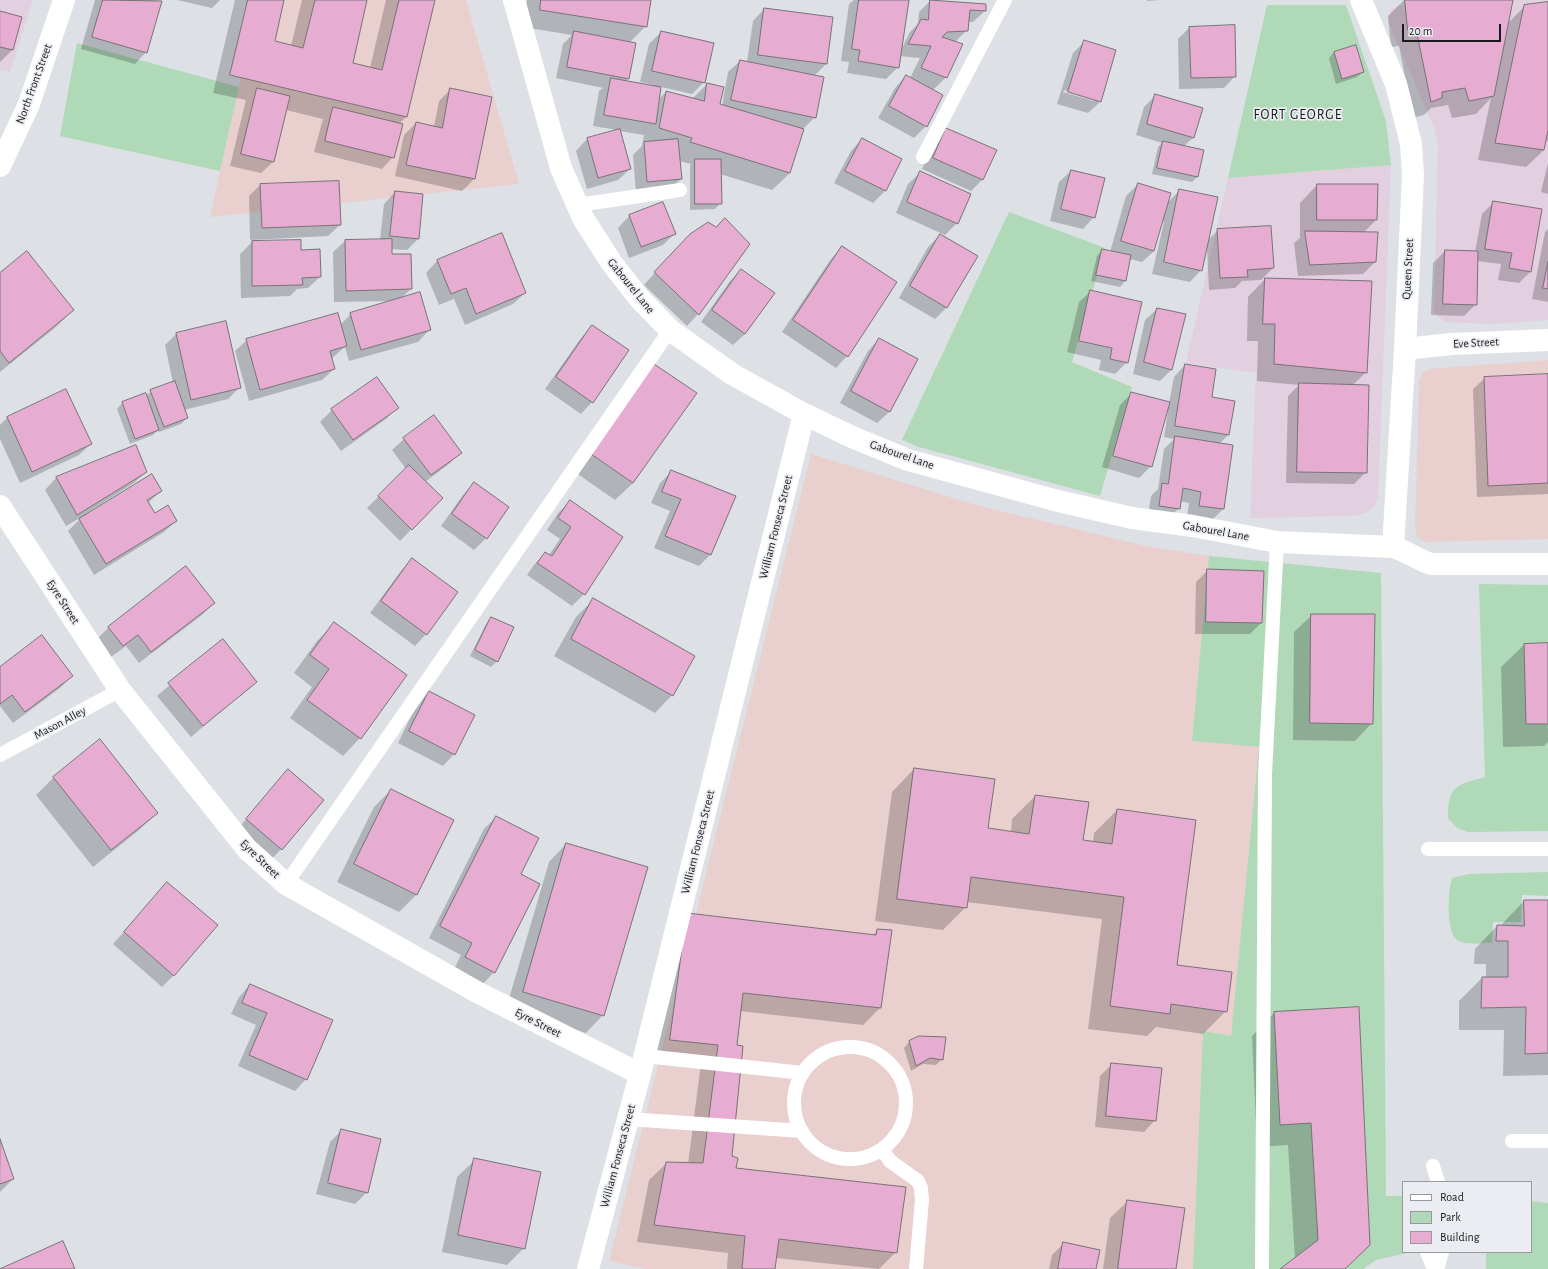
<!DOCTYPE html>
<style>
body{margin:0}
#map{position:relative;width:1548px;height:1269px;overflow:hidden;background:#dde0e5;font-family:"Alegreya Sans",sans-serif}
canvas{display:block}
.legend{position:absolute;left:1402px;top:1181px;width:130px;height:72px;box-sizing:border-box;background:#ebedf2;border:1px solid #97999c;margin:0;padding:5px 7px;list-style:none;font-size:12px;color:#191a1b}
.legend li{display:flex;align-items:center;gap:8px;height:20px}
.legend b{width:20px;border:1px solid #97999c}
.scale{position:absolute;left:1402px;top:24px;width:99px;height:18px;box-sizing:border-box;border:2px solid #191a1b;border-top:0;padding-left:5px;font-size:12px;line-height:14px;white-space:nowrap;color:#191a1b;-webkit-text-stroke:3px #ebedf2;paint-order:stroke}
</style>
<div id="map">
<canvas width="1548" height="1269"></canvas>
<ul class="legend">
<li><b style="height:5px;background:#fff"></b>Road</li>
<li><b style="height:11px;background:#b0d9b8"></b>Park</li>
<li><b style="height:11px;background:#e6acd1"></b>Building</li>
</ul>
<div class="scale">20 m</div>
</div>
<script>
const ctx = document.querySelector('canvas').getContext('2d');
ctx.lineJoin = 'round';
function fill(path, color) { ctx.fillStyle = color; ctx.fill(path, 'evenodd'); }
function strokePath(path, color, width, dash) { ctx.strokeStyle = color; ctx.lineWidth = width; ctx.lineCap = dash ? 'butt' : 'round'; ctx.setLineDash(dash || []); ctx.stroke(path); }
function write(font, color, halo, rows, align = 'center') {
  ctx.font = font + ' "Alegreya Sans",sans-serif'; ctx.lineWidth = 3.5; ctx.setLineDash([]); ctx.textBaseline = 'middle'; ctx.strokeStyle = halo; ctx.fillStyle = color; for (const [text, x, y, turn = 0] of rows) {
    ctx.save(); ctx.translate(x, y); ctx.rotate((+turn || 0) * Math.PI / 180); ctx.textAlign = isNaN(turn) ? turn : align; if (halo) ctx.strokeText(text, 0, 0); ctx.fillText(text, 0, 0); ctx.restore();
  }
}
const commercial = new Path2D(`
 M0 0H33L10 72 0 70Z
 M1444 0H1548V320L1490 324 1445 322 1434 312 1438 143 1434 128 1388 21 1391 9 1403 5Z
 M1391 165 1378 496 1375 506 1366 513 1353 516 1250 518 1256 373 1186 363 1228 178Z`);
const education = new Path2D(`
 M258 0H466L519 184 210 217Z
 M1548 360V539L1425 542 1417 537 1415 529 1419 380 1423 373 1428 369Z
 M811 454 976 505 1146 546 1209 556 1192 741 1260 747 1231 1036 1203 1031 1193 1269H646L609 1261Z`);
const green = new Path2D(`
 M1267 5H1346L1386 121 1391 165 1228 178Z
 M77 43 239 87 220 171 60 136Z
 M1009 212 1105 248 1072 362 1132 387 1100 496 919 447 902 440Z
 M1209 556 1381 573 1386 1196H1403V1252H1411L1376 1260 1363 1269H1193L1203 1031 1231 1036 1259 747 1192 741Z
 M1479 584 1548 585V831L1468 832 1457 828 1448 818C1448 786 1456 785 1485 777Z
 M1548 872V896L1522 895 1521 922H1493L1492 943C1482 943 1463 946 1456 939 1446 930 1448 889 1452 878L1469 874Z
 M1531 1201 1548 1203V1269H1486V1252H1531Z`);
const shadow = new Path2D(`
 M95 0H155L161 2 146 52 135 64 81 49Z
 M177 0H220L212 8Z
 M235 0H283L273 42 291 46 302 0H366L351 64 370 68 386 0H434L406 117 399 124 393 157 382 169 314 152 323 119 286 110 273 162 261 173 230 166 246 100 213 93Z
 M527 0H650L646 26 629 43 635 44 628 79 625 82 654 87V85L640 82 649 44 661 32 704 82 692 94 661 87 658 100 666 92 692 99 707 84 719 105 722 106 728 72 740 61 747 62 753 21 764 9 826 64 814 76 815 117 803 129 790 173 772 190 720 174 721 203 715 209 690 210V166L691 164 679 161 681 179 669 190 636 194 633 155 642 146 644 135 619 131 630 169 618 180 587 189 576 151 587 139 617 130 593 126 599 91 603 88 556 78 563 44 572 35 523 27Z
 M854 0H908L901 50 910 32 918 24 919 12 931 0 985 11 973 22H968L967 30 955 42 946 77 934 89H930L926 126 914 138 878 118 895 88 906 76 910 78 920 58 899 56 898 67 886 79 847 73 849 62 841 61 849 4Z
 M1147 0H1160L1147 1Z
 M1404 0H1512L1507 24 1525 6 1548 3V140L1545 143 1544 150 1526 167 1478 160 1491 98 1476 114 1452 118 1448 105 1431 108 1424 115 1413 118 1399 46 1391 47 1388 16Z
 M0 12 20 18 12 50 0 62Z
 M1189 28 1235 76 1224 88 1179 89 1178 39Z
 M1085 41 1115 51 1100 102 1088 113 1057 104 1073 53ZM1064 90 1094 99V101L1063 92Z
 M1334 52 1363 72 1357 77 1336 84 1329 58Z
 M451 89 491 98 474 179 462 191 395 176 404 135 416 123 434 127 439 101Z
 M1156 95 1194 137 1184 146 1197 177 1192 182 1152 174 1158 147 1162 143 1136 135 1144 107Z
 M946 129 983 179 971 191 922 169 934 141Z
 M862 139 901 160 885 191 873 203 834 183 851 151Z
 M1548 163V194L1541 192Z
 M1071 171 1094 217 1083 229 1050 221 1059 182Z
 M920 173 957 223 945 235 896 213 908 184Z
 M1138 184 1168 202 1180 190 1208 240 1218 230 1273 268 1261 280 1242 281 1235 288 1209 290 1207 249 1201 270 1190 282 1152 274 1164 222 1162 221 1154 251 1142 262 1130 259 1125 281 1120 287 1091 281 1097 256 1102 250 1110 252 1126 196Z
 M260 185 340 225 328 236 250 240 249 196Z
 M1317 185 1376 220 1363 233H1377L1375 262 1363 274 1298 276 1294 243 1300 238V203Z
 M395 192 418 239 407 250 391 249V255L411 289 400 299 429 330 418 342 349 361 345 347 331 359 334 369 322 380 249 401 235 351 247 340 340 325 351 314 393 301 334 302 333 252 345 241 380 240 384 204Z
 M1494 202 1530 272 1519 283 1498 280 1501 264 1477 261 1476 304 1464 316 1431 315 1433 263 1445 251 1475 252 1482 214Z
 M629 216 674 234 663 245 629 258 618 228Z
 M1548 229V302L1532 299 1545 232Z
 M501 235 525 293 513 304 465 325 454 299 439 305 426 273 437 261Z
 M940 235 947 307 935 319 899 298 928 247Z
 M252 242 300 251 320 277 308 288 297 289 290 296 241 298 240 254Z
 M678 247 698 314 687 326 644 285Z
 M842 247 847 356 836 368 782 332 831 259Z
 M741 270 774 293 745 334 733 345 701 322 730 281Z
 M0 274 73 310 56 327 0 372Z
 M1265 279 1366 372 1353 385 1366 472 1354 484 1286 483 1288 396 1299 385 1257 381 1258 341H1247L1248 297Z
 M1091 291 1127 362 1115 374 1099 370 1101 360 1067 352 1079 302Z
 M1157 309 1172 369 1160 381 1133 374 1145 320Z
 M592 326 628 350 592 402 581 414 545 389 581 338Z
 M176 334 240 387 228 399 184 410 187 418 181 424 159 432 158 430 153 435 130 444 117 409 122 403 146 396 151 391 173 383 165 345Z
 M879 339 917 359 889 412 877 423 840 403 868 351Z
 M1185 365 1210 398 1229 434 1219 444 1232 446 1223 509 1211 521 1187 517 1189 503 1180 501 1179 508 1167 520 1148 517 1151 496 1158 489 1164 449 1174 439 1164 437 1168 411H1167L1151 466 1139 478 1102 467 1120 405 1132 393 1169 403 1174 377Z
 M1548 375V494L1477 497 1473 389 1485 378Z
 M376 378 397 408 386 419 341 451 320 422 332 410Z
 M634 380 633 483 615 500 572 470Z
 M66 391 91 444 79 455 20 483 0 439V425L7 418Z
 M404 439 461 452 449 464 425 482 442 498 400 541 367 508 406 469 392 450Z
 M135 446 146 472 134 483 87 513 88 514 161 491 148 503 154 514 176 521 164 532 94 575 68 531 83 516 66 526 45 490 56 478Z
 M672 471 710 555 699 566 654 548 670 511 651 503 660 483Z
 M475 483 486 538 474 550 441 526 463 495Z
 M570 502 584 594 572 606 527 575 534 565 545 553 549 555 560 539 547 530 558 513Z
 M412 559 426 634 415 646 370 613 401 571Z
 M1208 570 1261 623 1250 634H1195L1196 582Z
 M593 600 672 695 655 713 554 656 576 617Z
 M214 603 202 615 139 663 126 646 111 657 97 639 109 627Z
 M1312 615 1372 723 1355 741 1293 740 1294 632Z
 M492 618 497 661 491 667 470 656 486 624Z
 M334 624 406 675 360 738 343 756 290 718 312 687 294 673 317 641Z
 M222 640 255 682 191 737 157 696Z
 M1548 644V742L1544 746 1503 747 1501 667 1524 645Z
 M0 668 72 676 60 688 13 723 0 706Z
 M429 692 454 754 443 766 398 743 417 704Z
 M914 769 987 829 1011 832 1012 819 1035 796 1082 841 1093 843 1094 833 1117 810 1175 966 1226 1011 1203 1034 1156 1027 1147 1036 1088 1029 1102 919 967 902 966 907 943 930 875 921 892 792Z
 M288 770 281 849 270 861 236 831Z
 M54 777 157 813 139 830 93 867 36 795Z
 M391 790 453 820 416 895 399 912 337 882 374 807Z
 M496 817 494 972 483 984 454 969 461 955 429 938 484 829Z
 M566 844 603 1015 586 1033 506 1009 549 862Z
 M167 883 174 975 162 987 113 944Z
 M1524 901H1548V1075L1503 1076 1504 1030H1459V1001L1482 978H1486V964H1474L1475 949 1497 926 1502 927V924Z
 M878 930 880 1008 863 1025 740 1011 736 1045 731 1157 735 1169 896 1252 879 1269 776 1258 774 1269H727L728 1253 637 1242 649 1180 667 1163 688 1164 701 1063 653 1057 670 932 872 936Z
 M250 985 306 1079 295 1091 238 1066 256 1025 231 1014 239 997Z
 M1358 1008 1345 1269H1282L1295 1259 1288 1145 1257 1147 1252 1036 1274 1013Z
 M909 1042 942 1059 936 1065 923 1064 911 1071 904 1048Z
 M1112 1064 1155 1120 1144 1132 1095 1127 1100 1076Z
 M342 1130 367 1192 355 1204 316 1194 330 1142Z
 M0 1142 13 1179 0 1192Z
 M475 1160 524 1248 507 1265 442 1252 457 1177Z
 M1128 1201 1175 1269H1103L1110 1218Z
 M1063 1244 1095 1269H1049L1052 1255Z`);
const building = new Path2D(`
 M103 0 162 1 147 53 92 37Z
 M248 0H284L275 41 303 48 315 0H367L353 63 382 70 399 0H435L407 117 230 75Z
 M541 0H651L647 27 540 10Z
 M859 0H909L899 68 858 61 860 50 852 49Z
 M930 0 986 4V11L970 10 968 31 947 32 942 37 963 44 947 78 921 68 931 46 908 44 921 19 928 20Z
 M1405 0H1513L1494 96 1469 101 1465 88 1442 92V98L1431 102 1416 29 1408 30Z
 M1548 2V130L1544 150 1495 143 1524 5Z
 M764 8 833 17 827 64 758 55Z
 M0 11 22 17 13 50 0 47Z
 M1235 25 1236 77 1191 78 1189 27Z
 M574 31 636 43 629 79 567 67Z
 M661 31 714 43 705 83 652 71Z
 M1084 40 1116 50 1101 102 1068 92Z
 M1356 45 1364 72 1342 79 1334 52Z
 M740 60 824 77 816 118 731 100Z
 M906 75 943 95 927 127 889 106Z
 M611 78 661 87 656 124 604 115Z
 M707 83 724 87 720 104 804 129 790 173 690 142 692 138 659 128 666 91 704 101Z
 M257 88 290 96 274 162 241 154Z
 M450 88 492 97 475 179 406 165 416 122 442 128Z
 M1155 94 1203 108 1194 138 1147 124Z
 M333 107 403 124 394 158 325 141Z
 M946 128 997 150 983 180 933 158Z
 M620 129 631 169 598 178 587 138Z
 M862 138 902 159 886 191 845 171Z
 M678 139 682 179 647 182 644 142Z
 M1163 141 1204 150 1198 177 1157 168Z
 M695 159H721L722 204H695Z
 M1071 170 1105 178 1095 218 1061 209Z
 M920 171 971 194 958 224 907 202Z
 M339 181 341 225 262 228 260 184Z
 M1138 183 1171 193 1154 251 1121 241Z
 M1317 184H1378L1377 220H1317Z
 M1179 189 1218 197 1202 271 1164 262Z
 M395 191 423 194 419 239 390 236Z
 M1493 201 1542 209 1531 272 1509 268 1512 253 1485 249Z
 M663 202 676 234 641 247 629 215Z
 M725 218 750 244 699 315 654 272 690 234 708 222 716 227Z
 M1271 226 1274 268 1247 270 1248 277 1220 278 1217 229Z
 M1305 231 1378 232 1376 262 1310 265Z
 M502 233 526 293 476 314 466 288 451 294 437 260Z
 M940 234 978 256 947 308 910 286Z
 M392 239V254H411L412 289 346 291 345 240Z
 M301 240V250L320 249 321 277 302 278 303 285 252 286V241Z
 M842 246 897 282 848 357 793 320Z
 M1102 249 1131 255 1126 281 1096 275Z
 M1445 250 1478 251 1477 305 1443 304Z
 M27 251 74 310 9 363 0 351V273Z
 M1548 262V289L1543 288Z
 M741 269 775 293 745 334 712 310Z
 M1265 278 1372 281 1367 373 1274 364 1275 324H1263Z
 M1090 290 1142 302 1128 363 1110 359 1112 348 1079 341Z
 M420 292 431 330 361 350 350 313Z
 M1157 308 1186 314 1172 370 1144 362Z
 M338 313 347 346 330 351 335 369 260 390 246 339Z
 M226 321 241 388 191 400 176 333Z
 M592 325 629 350 593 403 556 377Z
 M879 338 918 359 890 412 851 391Z
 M651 362 697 393 633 483 588 452Z
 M1185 364 1216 369 1212 397 1235 401 1229 435 1175 426Z
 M1548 374V483L1488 486 1484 377Z
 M377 377 399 408 353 440 331 409Z
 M175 381 188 418 164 427 150 390Z
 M1299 383 1369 385 1367 473 1297 472Z
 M66 389 92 444 32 472 7 417Z
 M1131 392 1170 402 1152 467 1113 456Z
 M146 393 159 430 135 439 122 402Z
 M434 415 462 453 431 475 403 438Z
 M1175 436 1233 445 1224 509 1199 506 1201 492 1183 488 1180 509 1159 506 1162 483 1168 484Z
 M136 445 147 472 77 515 56 477Z
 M409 465 443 498 412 530 378 496Z
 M671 470 736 496 711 555 665 536 681 499 662 492Z
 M152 474 162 491 147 500 155 513 168 505 177 521 106 564 79 519Z
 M474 482 509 507 487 539 452 514Z
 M570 500 623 537 585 595 537 563 545 552 552 556 571 527 558 518Z
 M412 558 458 592 427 635 381 601Z
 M186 566 215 603 151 652 138 635 123 646 108 627Z
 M1207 569 1264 571 1262 623 1206 622Z
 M593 598 695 656 673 696 571 639Z
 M1311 614H1375L1373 724 1310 723Z
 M491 617 514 627 498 662 475 650Z
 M334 622 407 675 361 739 307 700 329 669 310 655Z
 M42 635 73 676 25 712 12 695 0 704V667Z
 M223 639 257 682 203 726 168 683Z
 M1548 643V724H1526L1524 644Z
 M429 691 475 715 455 755 409 731Z
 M100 739 158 813 111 850 53 777Z
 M914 768 995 779 988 828 1029 834 1035 795 1089 802 1083 840 1112 844 1117 809 1196 820 1177 965 1232 972 1227 1012 1171 1004 1170 1014 1110 1006 1124 897 971 877 967 908 897 899Z
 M288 769 324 800 282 850 246 819Z
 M391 789 454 820 417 895 354 864Z
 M496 816 539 838 521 874 540 884 495 973 465 957 472 943 440 926Z
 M566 843 648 867 604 1016 523 992Z
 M167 882 218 925 174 976 124 932Z
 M1524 900H1548V1053L1525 1054 1526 1007 1481 1008 1482 977H1508V941H1496L1497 925 1524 926Z
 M687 913 876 935 877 929 892 930 881 1008 743 993 737 1045 743 1046 732 1156 738 1158 736 1168 906 1187 897 1253 779 1239 775 1269H742L745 1236 654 1225 666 1162 703 1163 718 1045 670 1040Z
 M250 984 333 1020 307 1080 249 1055 267 1013 242 1003Z
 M1359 1007 1370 1245 1345 1269H1280L1318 1240 1311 1123 1280 1125 1274 1012Z
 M919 1036 946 1037 943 1060 930 1058 916 1066 909 1041Z
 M1111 1063 1162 1068 1156 1121 1106 1116Z
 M341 1129 381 1139 368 1193 328 1183Z
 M0 1139 14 1179 0 1184Z
 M474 1158 541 1172 525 1249 458 1235Z
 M1127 1200 1185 1208 1176 1269H1118Z
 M63 1241 75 1269H0Z
 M1063 1242 1100 1250 1096 1269H1058Z`);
const lane = new Path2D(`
 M923 157 1005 0
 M578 205 680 190
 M0 755 120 690
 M1428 849H1548
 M286 884 670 330
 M794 1103a56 56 0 1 1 112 0a56 56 0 1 1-112 0Z
 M645 1056 803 1073
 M628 1119 802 1131
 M1512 1141H1548
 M882 1149 890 1161 918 1181 921 1188 922 1200 916 1269
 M1433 1166 1438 1182
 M1427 1252 1434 1269
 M1262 1269 1265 774 1277 542
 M1437 1269 1442 1252`);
const street = new Path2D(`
 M514 0 561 168 583 218 611 262 639 298 670 330 732 374 804 414 852 437 908 460 1058 501 1132 518 1193 526 1277 542 1393 547C1407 551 1418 560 1431 564H1548
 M1361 0 1396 84 1411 144 1413 175 1405 349 1393 547
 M1405 349 1451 344 1548 340
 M0 506 120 690 247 849 286 884 477 992 640 1074
 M588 1269 640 1074 804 414`);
const secondary = new Path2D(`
 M0 166 29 104 64 0`);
const streetNames = [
 ["North Front Street",34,84,-70],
 ["Queen Street",1408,269,-87],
 ["Gabourel Lane",631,286,51],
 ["Eve Street",1476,343,-3],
 ["Gabourel Lane",902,455,19],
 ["William Fonseca Street",776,527,-76],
 ["Gabourel Lane",1216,531,10],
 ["Eyre Street",63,602,57],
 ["Mason Alley",60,723,-28],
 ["William Fonseca Street",698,842,-76],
 ["Eyre Street",260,859,44],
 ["Eyre Street",538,1023,27],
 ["William Fonseca Street",618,1156,-75]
];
const quarterNames = [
 ["FORT GEORGE",1298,115]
];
fill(commercial, '#e2cfe0');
fill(education, '#eacfcf');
fill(green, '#b0d9b8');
fill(shadow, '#0003');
fill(building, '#e6acd1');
strokePath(building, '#787376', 1);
strokePath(lane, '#fff', 14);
strokePath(street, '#fff', 22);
strokePath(secondary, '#fff', 22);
write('12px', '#191a1b', '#ebedf2', streetNames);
ctx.letterSpacing = '1px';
write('14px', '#191a1b', '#ebedf2', quarterNames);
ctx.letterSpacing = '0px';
</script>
